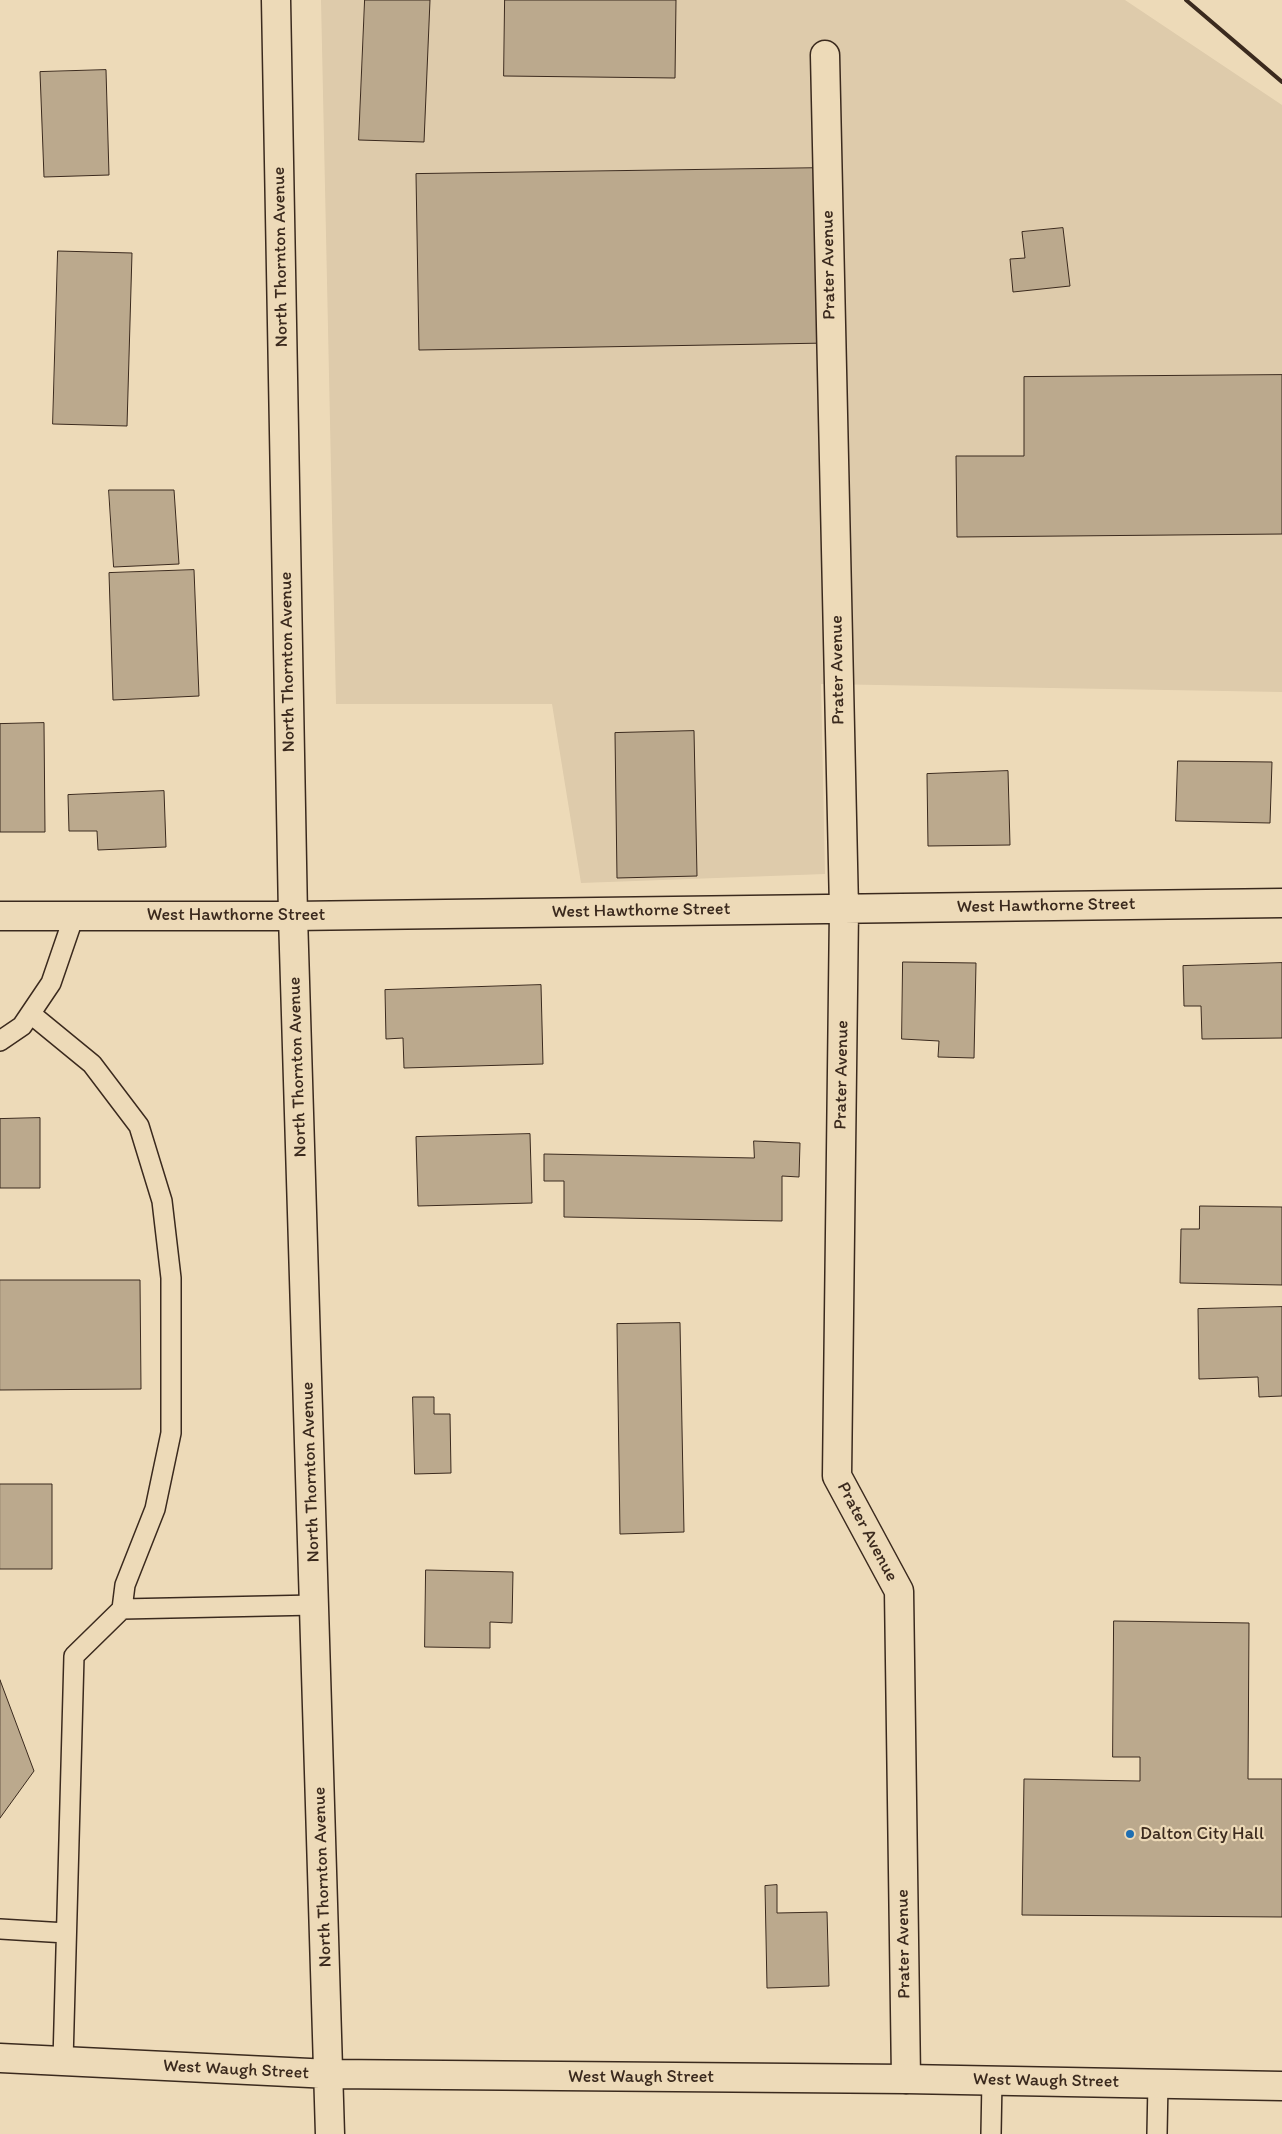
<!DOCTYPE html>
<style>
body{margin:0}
canvas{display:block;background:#eddab8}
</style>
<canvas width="1282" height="2134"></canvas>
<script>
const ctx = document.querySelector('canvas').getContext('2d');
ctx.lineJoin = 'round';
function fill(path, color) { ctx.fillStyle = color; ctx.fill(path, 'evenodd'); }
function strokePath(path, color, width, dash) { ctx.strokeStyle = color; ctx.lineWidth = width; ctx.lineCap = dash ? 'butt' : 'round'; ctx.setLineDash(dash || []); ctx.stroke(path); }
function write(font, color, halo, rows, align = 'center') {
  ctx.font = font + ' Itim,sans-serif'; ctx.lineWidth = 4.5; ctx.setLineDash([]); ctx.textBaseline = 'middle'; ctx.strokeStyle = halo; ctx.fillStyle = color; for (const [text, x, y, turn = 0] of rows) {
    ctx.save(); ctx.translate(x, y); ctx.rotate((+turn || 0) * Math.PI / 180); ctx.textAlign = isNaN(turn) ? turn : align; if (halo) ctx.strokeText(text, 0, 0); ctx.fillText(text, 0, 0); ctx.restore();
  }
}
const built = new Path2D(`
 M321 0H1125L1282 105V692L821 684 825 874 581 883 552 704H336Z`);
const building = new Path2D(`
 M365 0H430L424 142 359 140Z
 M505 0H676L675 78 504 76Z
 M106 70 109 175 44 177 40 72Z
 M825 168 828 343 419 350 416 174Z
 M1063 228 1070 286 1013 292 1010 259 1025 258 1022 232Z
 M58 251 132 253 127 426 53 424Z
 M1282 375V534L957 537 956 456H1024V377Z
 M109 490H174L179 564 114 567Z
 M194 570 199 696 113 700 109 573Z
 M44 723 45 832H0V724Z
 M694 731 697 876 617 878 615 733Z
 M1178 761 1272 762 1270 823 1176 821Z
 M1008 771 1010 845 928 846 927 774Z
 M164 791 166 847 98 850 97 831H69L68 795Z
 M903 962 976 963 974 1058 938 1057 939 1041 902 1039Z
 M1282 963V1038L1202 1039 1201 1006H1184L1183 966Z
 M541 985 543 1064 404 1068 403 1038 386 1039 385 990Z
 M40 1118V1188H0V1119Z
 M530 1134 532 1203 418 1206 416 1137Z
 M754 1141 800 1143 799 1177 782 1176V1221L564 1217V1181H544V1154L754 1158Z
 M1200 1206 1282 1207V1285L1180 1283 1181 1229H1199Z
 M0 1280H140L141 1389 0 1390Z
 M1282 1307V1396L1259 1397 1258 1377 1199 1379 1198 1309Z
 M680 1323 684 1532 620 1534 617 1324Z
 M413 1397H434V1414H450L451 1473 415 1474Z
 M0 1484H52V1569H0Z
 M426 1570 513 1572 512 1623 490 1622V1648L425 1647Z
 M1114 1621 1249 1623 1248 1779H1282V1917L1022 1915 1024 1779 1140 1781V1757H1113Z
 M0 1680 34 1771 0 1818Z
 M777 1885V1913L827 1912 829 1986 767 1988 765 1886Z`);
const lane = new Path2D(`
 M31 1014 92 1064 139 1126 162 1201 171 1278V1433L155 1509 125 1585 122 1609 315 1605
 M0 1041 22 1026 51 983 74 916
 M0 1929 66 1933
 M63 2061 74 1656 122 1609
 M991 2134 992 2080
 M1157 2134 1158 2083`);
const street = new Path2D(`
 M825 55 844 909 837 1476 899 1591 906 2079
 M0 916H293L1282 903`);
const secondary = new Path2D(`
 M276 0 293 916 330 2134
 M0 2058 330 2074 906 2079 1282 2086`);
const rail = new Path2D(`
 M1186 0 1282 82`);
const markers = [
 [1130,1834,5,"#1f6fb2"]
];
const streetNames = [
 ["North Thornton Avenue",281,257,-91],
 ["Prater Avenue",829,265,-91],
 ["North Thornton Avenue",288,662,-91],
 ["Prater Avenue",838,670,-91],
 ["West Hawthorne Street",1046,906,-1],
 ["West Hawthorne Street",641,911,-1],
 ["West Hawthorne Street",236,915],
 ["North Thornton Avenue",298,1067,-92],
 ["Prater Avenue",842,1075,-89],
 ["North Thornton Avenue",311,1472,-92],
 ["Prater Avenue",867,1532,62],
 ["North Thornton Avenue",323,1877,-92],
 ["Prater Avenue",904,1944,-91],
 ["West Waugh Street",236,2070,3],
 ["West Waugh Street",641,2077],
 ["West Waugh Street",1046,2081,1]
];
const poiNames = [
 ["Dalton City Hall",1140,1834]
];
fill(built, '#decbab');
fill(building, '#bba98d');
strokePath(building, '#3b2a1e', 1);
strokePath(lane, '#3b2a1e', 22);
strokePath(street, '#3b2a1e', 31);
strokePath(secondary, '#3b2a1e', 31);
strokePath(lane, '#eddab8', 19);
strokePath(street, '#eddab8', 28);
strokePath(secondary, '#eddab8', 28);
strokePath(rail, '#3b2a1e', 4);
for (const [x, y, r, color] of markers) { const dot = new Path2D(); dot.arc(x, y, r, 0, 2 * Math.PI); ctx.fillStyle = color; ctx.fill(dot); strokePath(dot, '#eddab8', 2); }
write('18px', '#3b2a1e', '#eddab8', streetNames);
write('18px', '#3b2a1e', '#eddab8', poiNames, 'left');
</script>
